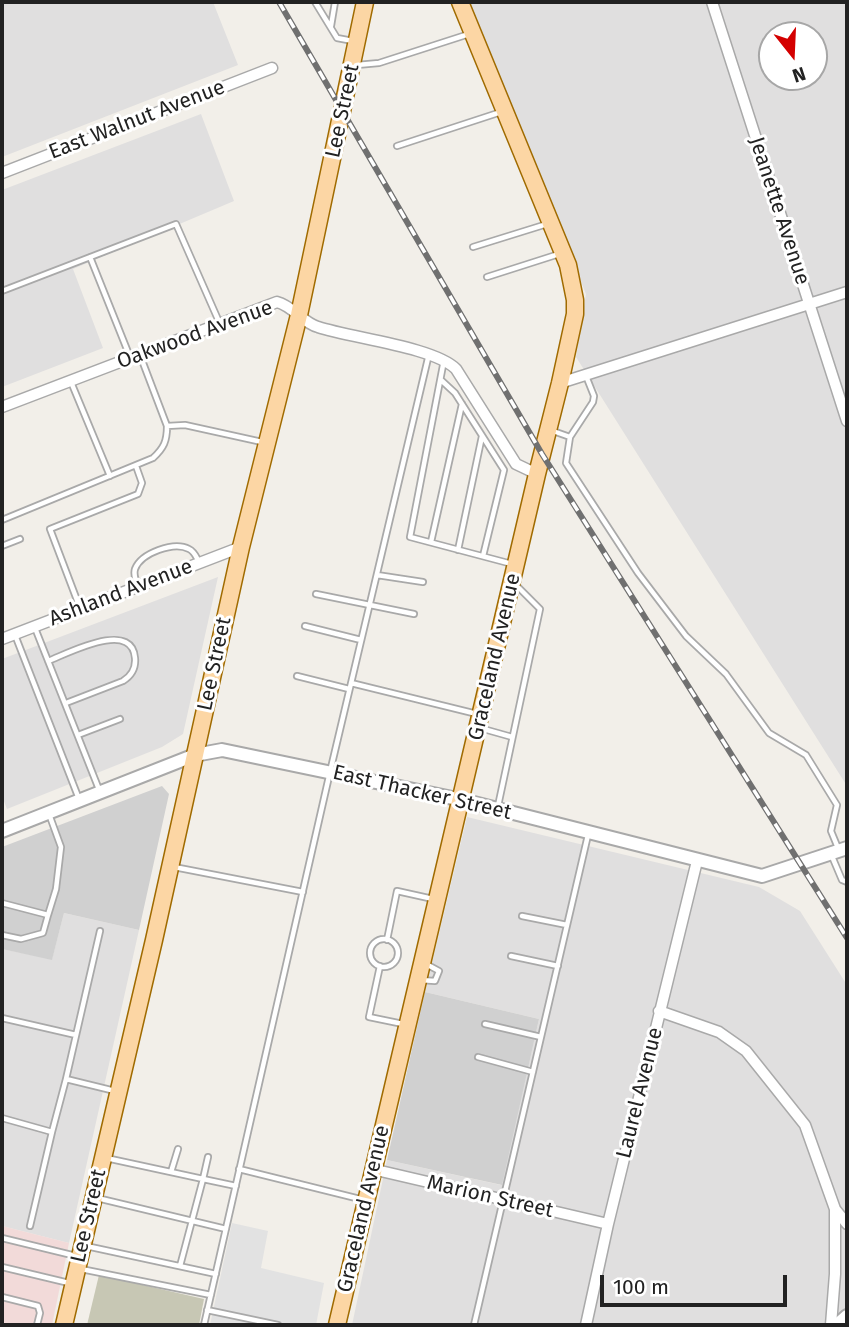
<!DOCTYPE html>
<style>
body{margin:0}
#map{position:relative;width:849px;height:1327px;overflow:hidden;background:#f2efe9;font-family:"Fira Sans",sans-serif}
canvas{display:block}
.frame{position:absolute;inset:0;border:4px solid #222;pointer-events:none}
.north{position:absolute;left:758px;top:21px;width:70px;height:70px;box-sizing:border-box;background:#fff;border:2px solid #a7a7a7;border-radius:50%;rotate:162deg;font-size:19px;font-weight:700;line-height:28px;text-align:center;color:#222}
.north::after{content:'';display:block;margin:auto;width:24px;height:32px;background:#d40000;clip-path:polygon(50% 0,100% 100%,50% 72%,0 100%)}
.scale{position:absolute;left:600px;top:1275px;width:187px;height:32px;box-sizing:border-box;border:4px solid #222;border-top:0;padding-left:9px;font-size:21px;line-height:24px;white-space:nowrap;color:#222;-webkit-text-stroke:5px #fff;paint-order:stroke}
</style>
<div id="map">
<canvas width="849" height="1327"></canvas>
<div class="frame"></div>
<div class="north">N</div>
<div class="scale">100 m</div>
</div>
<script>
const ctx = document.querySelector('canvas').getContext('2d');
ctx.lineJoin = 'round';
function fill(path, color) { ctx.fillStyle = color; ctx.fill(path, 'evenodd'); }
function strokePath(path, color, width, dash) { ctx.strokeStyle = color; ctx.lineWidth = width; ctx.lineCap = dash ? 'butt' : 'round'; ctx.setLineDash(dash || []); ctx.stroke(path); }
function write(font, color, halo, rows, align = 'center') {
  ctx.font = font + ' "Fira Sans",sans-serif'; ctx.lineWidth = 6; ctx.setLineDash([]); ctx.textBaseline = 'middle'; ctx.strokeStyle = halo; ctx.fillStyle = color; for (const [text, x, y, turn = 0] of rows) {
    ctx.save(); ctx.translate(x, y); ctx.rotate((+turn || 0) * Math.PI / 180); ctx.textAlign = isNaN(turn) ? turn : align; if (halo) ctx.strokeText(text, 0, 0); ctx.fillText(text, 0, 0); ctx.restore();
  }
}
const residential = new Path2D(`
 M2 2H213L238 65 2 157Z
 M466 2H847V786L576 357 586 294ZM772 35H814V77H772Z
 M201 114 234 201 73 269 103 348 2 387V190Z
 M218 577 183 734 162 747 7 809 2 796V659Z
 M467 817 759 887 800 911 847 985V1325H352L387 1160 501 1185 539 1019 425 992Z
 M64 913 139 930 69 1243 2 1226V949L52 959Z`);
const commercial = new Path2D(`
 M2 1226 69 1243 52 1325H2Z`);
const religious = new Path2D(`
 M162 786 169 794 139 930 64 913 52 960 2 949V847Z
 M425 992 539 1019 502 1185 387 1160Z`);
const construction = new Path2D(`
 M99 1275 204 1299 199 1325H87Z`);
const parking = new Path2D(`
 M232 1223 268 1231 261 1268 324 1283 316 1325H210Z`);
const service = new Path2D(`
 M315 2 337 38 353 41
 M331 26 335 2
 M357 65 379 63 469 34
 M397 146 501 112
 M473 247 547 224
 M90 257 130 357
 M487 277 559 254
 M2 291 176 224 220 324
 M444 360 410 537 512 564
 M441 380 455 393 504 470 483 556
 M71 382 110 476
 M167 426 185 425 262 442
 M553 431 570 437 566 463 638 573 686 636 726 674 769 733 806 755 837 805 831 831 838 848
 M570 437 593 402 594 396 586 376
 M2 520 153 458C164 448 167 441 167 426L140 355
 M431 542 462 404
 M2 546 20 539
 M458 550 482 436
 M377 575 423 582
 M137 585C136 579 133 575 135 569 141 553 174 541 189 549 195 552 196 557 199 562
 M316 594 414 614
 M80 608 50 529 138 494 142 483 136 466
 M305 626 361 640
 M35 628 100 792
 M15 635 79 799
 M48 661C67 654 132 619 135 658 136 669 131 676 123 681L66 703
 M297 676 349 689
 M351 683 477 714
 M480 728 512 737
 M78 735 120 719
 M498 806 540 609 515 584
 M831 854 842 880 847 882
 M174 867 303 892
 M2 903 48 915 43 933 21 939 2 935
 M48 915 56 889 61 847 49 814
 M522 916 567 925
 M100 931 66 1079 115 1091
 M370 953a14 14 0 1 1 28 0a14 14 0 1 1-28 0Z
 M387 940 397 891 433 899
 M511 956 558 966
 M380 966 369 1017 403 1024
 M420 980 435 981 439 971 426 964
 M2 1018 76 1035
 M485 1024 541 1037
 M478 1057 533 1072
 M2 1118 52 1132 66 1079
 M106 1158 203 1179 208 1157
 M239 1169 364 1200
 M171 1172 178 1149
 M97 1198 226 1229
 M30 1226 52 1132
 M2 1238 76 1256
 M86 1246 216 1274
 M180 1266 203 1179 236 1186
 M2 1267 69 1283
 M81 1269 211 1295
 M2 1297 38 1306 40 1313 37 1325
 M207 1310 278 1325
 M204 1325 330 772 429 354
 M474 1325 588 835`);
const minor = new Path2D(`
 M712 2 847 421
 M2 173 272 68
 M560 383 847 292
 M2 407 277 302C293 306 303 323 318 327 351 338 434 347 456 369L516 464 537 474
 M2 639 241 547
 M659 1011 719 1032 746 1051 805 1125 835 1209V1274L831 1325
 M372 1169 608 1224
 M835 1209 847 1224
 M586 1325 608 1224 697 861`);
const tertiary = new Path2D(`
 M2 831 195 755 222 750 462 800 762 876 847 848
 M837 1325 847 1316`);
const primary = new Path2D(`
 M64 1325 154 940 241 547 299 315 365 2
 M337 1325 537 474 560 383 575 314V300L568 265 460 2`);
const rail = new Path2D(`
 M279 2 542 454 847 938`);
const streetNames = [
 ["Lee Street",343,111,-78],
 ["East Walnut Avenue",137,120,-21],
 ["Jeanette Avenue",779,211,72],
 ["Oakwood Avenue",195,335,-20],
 ["Ashland Avenue",121,593,-21],
 ["Graceland Avenue",495,657,-77],
 ["Lee Street",215,664,-78],
 ["East Thacker Street",422,793,13],
 ["Laurel Avenue",640,1093,-76],
 ["Marion Street",490,1197,13],
 ["Graceland Avenue",364,1209,-77],
 ["Lee Street",89,1216,-77]
];
fill(residential, '#e0dfdf');
fill(commercial, '#f2dad9');
fill(religious, '#d0d0d0');
fill(construction, '#c7c7b4');
fill(parking, '#e2e2e2');
strokePath(service, '#a9a9a9', 8);
strokePath(minor, '#a9a9a9', 13);
strokePath(tertiary, '#a9a9a9', 16);
strokePath(primary, '#a06b00', 19);
strokePath(service, '#fff', 4.5);
strokePath(minor, '#fff', 10);
strokePath(tertiary, '#fff', 12);
strokePath(primary, '#fcd6a4', 16);
strokePath(rail, '#707070', 6);
strokePath(rail, '#fff', 3.5, [10]);
write('21px', '#222', '#fff', streetNames);
</script>
